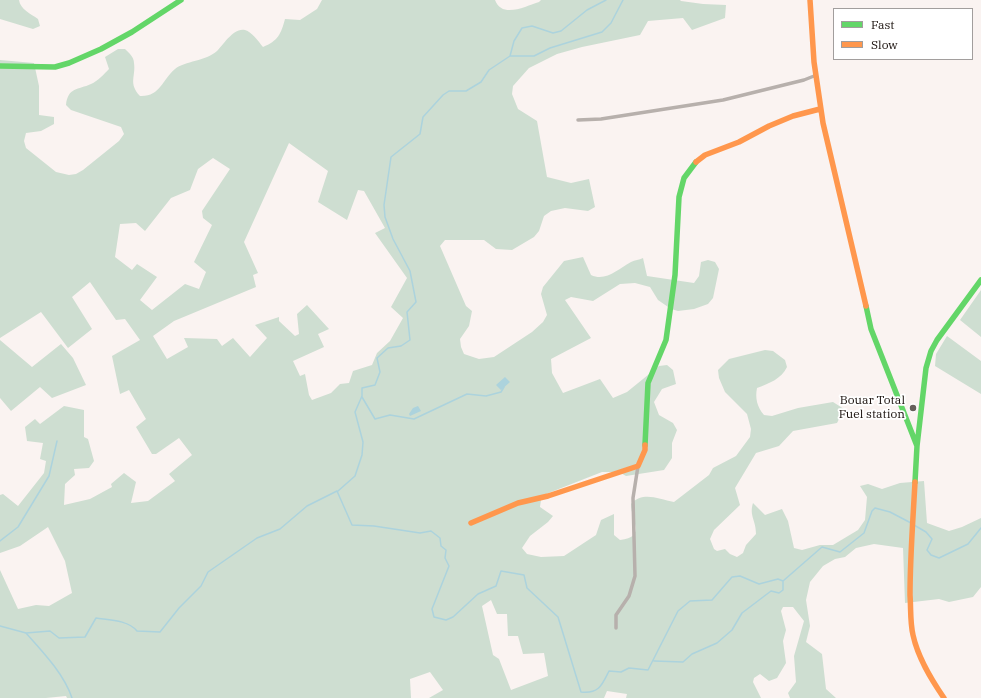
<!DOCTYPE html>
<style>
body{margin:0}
#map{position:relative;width:981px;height:698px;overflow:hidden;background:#faf3f1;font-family:"IBM Plex Serif",serif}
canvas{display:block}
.legend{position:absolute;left:833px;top:8px;width:140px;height:52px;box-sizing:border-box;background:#fff;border:1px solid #a29e9d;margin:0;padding:5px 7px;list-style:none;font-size:12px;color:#160d09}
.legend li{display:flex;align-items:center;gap:8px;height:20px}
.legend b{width:20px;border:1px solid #a29e9d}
</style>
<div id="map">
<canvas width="981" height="698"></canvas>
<ul class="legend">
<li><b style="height:5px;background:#63d668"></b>Fast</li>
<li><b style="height:5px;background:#ff974d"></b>Slow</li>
</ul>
</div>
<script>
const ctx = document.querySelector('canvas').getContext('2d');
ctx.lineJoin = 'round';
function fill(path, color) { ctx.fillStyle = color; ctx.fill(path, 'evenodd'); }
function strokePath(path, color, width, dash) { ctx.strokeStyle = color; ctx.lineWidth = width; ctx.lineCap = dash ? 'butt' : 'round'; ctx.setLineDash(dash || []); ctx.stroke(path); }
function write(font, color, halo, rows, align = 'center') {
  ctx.font = font + ' "IBM Plex Serif",serif'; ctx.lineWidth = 3.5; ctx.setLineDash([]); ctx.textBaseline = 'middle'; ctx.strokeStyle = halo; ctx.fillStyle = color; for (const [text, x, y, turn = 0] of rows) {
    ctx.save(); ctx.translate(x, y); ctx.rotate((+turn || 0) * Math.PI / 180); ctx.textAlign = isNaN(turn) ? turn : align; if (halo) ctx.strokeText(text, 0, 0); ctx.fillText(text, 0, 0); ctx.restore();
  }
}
const green = new Path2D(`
 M0 0H19C20 9 31 14 38 19L40 26 33 29 0 19Z
 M322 0H495C502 19 526 6 539 2L541 0H680L681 1 703 4 726 5 725 18 692 30 683 18 648 21 640 35 582 47 557 54 529 68 513 86 512 94 518 109 537 121 547 177 571 183 589 179 595 207 588 211 565 208 551 211 544 216 539 231 534 237 512 250 496 249 484 240H445L440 246 466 306 472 311 469 326 460 339 461 347 464 354 479 359 494 357 532 332 543 322 547 315 541 294 543 287 564 261 583 257 591 275C606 282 618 269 631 262 635 260 639 260 643 258L647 276 694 283 699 276 701 262 708 260 715 262 719 269 713 298 708 304 694 309 678 311 671 309 658 300 650 287 635 283 620 284 593 301 571 297 565 300 591 338 551 359 552 373 563 393 600 379 613 398 627 392 659 366 667 365 673 370 676 384 662 389 654 402 659 415 673 423 677 430 672 443V458L664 470 626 476 619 472H602L546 494 541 500 540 507 553 516 548 522 530 536 522 548 527 554 541 557 564 556 596 535 601 520 614 514V535L620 540C647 537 631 521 631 504 643 491 658 499 674 502L709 475 713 468 736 456 750 437 751 429 747 414 725 392 719 378 718 370 729 359 765 350 773 351 785 360 787 367C781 379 770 383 757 388 755 398 757 407 764 415L772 416 798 408 833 402 844 409 837 423 793 431 779 446 756 453 735 488 740 505 714 530 710 539 714 549 717 551 725 549 730 554 737 557 743 553 746 545 756 534C756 520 749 516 753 503L765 515 782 509 788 521 794 548 802 550 820 545H833L858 530 865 520 867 497 860 486 868 484 882 489 900 483 924 481 927 523 949 531 962 527 981 518V587L973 597 949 602 939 599 905 603 903 548 874 544 856 548 845 557 835 559 823 566 810 582 806 600 810 626 806 642 822 654 826 689 836 698H790L788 693 796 682 794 656 804 621 793 607H783L781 611 786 630 783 641 786 663 777 678 769 681 760 674 754 678 753 682 761 698H626L627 694 607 691 604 698H429L443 690 430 672 410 679 411 698H67L66 696 46 698H0V570L18 609 36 605 49 606 72 593 65 561 48 527 20 546 0 553V495L3 494 18 506 44 473 46 461 40 459 43 443 27 441 25 427 35 419 40 424 64 406 84 410V437L88 439 94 461 89 468 74 469 75 475 65 484 64 505 90 499 112 487 111 484 124 473 136 482 131 503 148 501 175 481 169 474 192 455 179 438 156 454H152L136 427 146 419 129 390 120 394 112 356 140 340 125 319 116 320 90 282 72 297 92 329 68 348 41 312 0 338V60L34 63 39 86V115L54 117V124L41 131 26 133 24 141 26 148 56 172 69 175 76 174 83 170 119 141 124 134 121 127 71 110 66 105C68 87 78 90 91 84 98 81 104 74 109 69L105 57 118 49H125C129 53 134 57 134 63 136 77 128 83 140 96 160 97 162 80 175 69 185 61 206 61 217 51 223 45 234 27 245 30 252 32 258 41 263 47 278 41 281 34 285 19L300 20 317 9ZM289 143 328 171 318 202 347 220 358 190 364 191 385 228 375 233 407 278 391 307 403 318 390 341 377 353 372 365 353 371 349 383 340 384 331 393 312 400 309 395 305 374 300 376 293 361 324 347 318 334 329 329 307 305 297 314 299 334 295 336 279 321V317L255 325 267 338 250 357 233 338 222 346 217 339 184 338 188 347 167 359 153 336 174 321 256 287 253 275 258 273 244 242ZM213 158 230 169 202 211 203 218 212 225 194 262 206 272 199 289 185 284 152 310 140 300 157 277 137 264 132 270 115 257 120 224 136 223 145 231 171 198 190 190 198 169ZM491 600 497 614H507L508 636H518L523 654 544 653 548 676 511 690 499 659 493 655 482 606Z
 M981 290V337L960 320Z
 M947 336 981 361V394L935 366 936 354Z
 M0 340 32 367 61 344 73 358 86 385 52 398 40 387 11 411 0 398Z`);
const water = new Path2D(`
 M505 377 510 382 501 390 496 385Z
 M418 406 421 411 410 416 409 414 413 408Z`);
const stream = new Path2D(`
 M510 56 514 41 522 28 532 26 553 33 561 31 587 10 606 0
 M362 397 375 419 390 415 414 419 467 394 486 396 501 392 504 387
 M338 491 355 476 362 455 363 442 355 412 362 396V388L375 385 380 372 377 358 388 348 401 346 410 340 407 312 416 302 410 271 393 239 385 217 384 205 391 157 420 134 423 117 443 95 449 91H466L481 82 489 70 510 56H534L550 48 602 32 611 23 623 0
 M914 525 926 532 932 539 927 550 931 555 939 558 968 544 981 528
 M0 541 18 527 49 476 57 441
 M0 626 26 633 50 631 59 638 85 637 96 618C109 620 128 620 137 631L160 632 179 608 201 586 208 572 257 538 280 529 307 506 337 491 352 525 374 526 420 533 431 531 440 538 441 546 446 550 445 558 449 566 432 609 434 617 446 620 453 617 478 594 496 586 501 571 524 575 527 588 558 617 581 692C599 694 602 685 609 671L621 672 629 668 648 670 678 611 690 601 712 600 732 577 740 576 759 584 778 579 783 581
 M26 633C43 652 64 674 72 698
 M654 661 683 662 692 654 717 643 732 630 742 613 771 591 779 593 783 590V581L822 547 840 552 864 533 872 511 875 508 890 512 911 523`);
const street = new Path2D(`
 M578 120 601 119 723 100 804 80 814 76
 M616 628V615L629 596 635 576 633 498 638 466`);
const fast = new Path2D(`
 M0 66 55 67 69 63 101 49 132 32 181 0
 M866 306 871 329 917 446 915 482
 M645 445 648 383 666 340 675 275 679 197 684 178 696 162
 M917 446 926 368 931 351 937 340 981 280`);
const slow = new Path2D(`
 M810 0 814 62 823 123 866 306
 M696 162 705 155 739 142 769 126 793 116 820 109
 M915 482C913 520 910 558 910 595 911 609 910 622 913 635 918 658 931 679 944 698
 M471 523 518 503 548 496 638 466 645 450V445`);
const markers = [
 [913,408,4,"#665e5a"]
];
const poiNames = [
 ["Bouar Total",905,401],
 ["Fuel station",905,415]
];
fill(green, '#ceded1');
fill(water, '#acd3dd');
strokePath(stream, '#acd3dd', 1.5);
strokePath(street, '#b7b0ac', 3.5);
strokePath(fast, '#63d668', 5.5);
strokePath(slow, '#ff974d', 5.5);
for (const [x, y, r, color] of markers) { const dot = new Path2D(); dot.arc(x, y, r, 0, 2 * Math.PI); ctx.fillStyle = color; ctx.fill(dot); strokePath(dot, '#fff', 1.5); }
write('12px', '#160d09', '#fff', poiNames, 'right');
</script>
